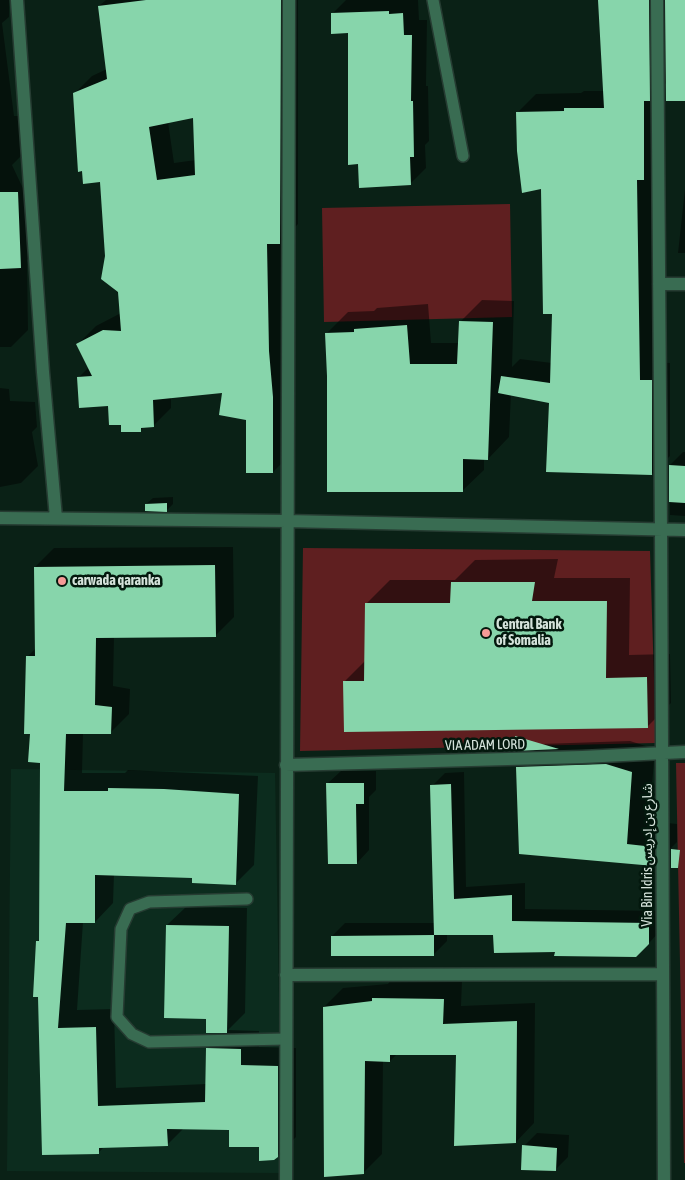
<!DOCTYPE html>
<meta charset="utf-8">
<style>
body{margin:0}
canvas{display:block;background:#0a2116}
</style>
<canvas width="685" height="1180"></canvas>
<script>
const ctx = document.querySelector('canvas').getContext('2d');
ctx.lineJoin = 'round';
function fill(path, color) { ctx.fillStyle = color; ctx.fill(path, 'evenodd'); }
function strokePath(path, color, width, dash) { ctx.strokeStyle = color; ctx.lineWidth = width; ctx.lineCap = dash ? 'butt' : 'round'; ctx.setLineDash(dash || []); ctx.stroke(path); }
function write(font, color, halo, rows, align = 'center') {
  ctx.font = font + ' "Asap Condensed","Noto Sans Arabic",sans-serif'; ctx.lineWidth = 5; ctx.setLineDash([]); ctx.textBaseline = 'middle'; ctx.strokeStyle = halo; ctx.fillStyle = color; for (const [text, x, y, turn = 0] of rows) {
    ctx.save(); ctx.translate(x, y); ctx.rotate((+turn || 0) * Math.PI / 180); ctx.textAlign = isNaN(turn) ? turn : align; if (halo) ctx.strokeText(text, 0, 0); ctx.fillText(text, 0, 0); ctx.restore();
  }
}
const built = new Path2D(`
 M11 769 275 773 282 1173 7 1171Z`);
const green = new Path2D(`
 M510 204 512 317 324 322 322 208Z
 M303 548 650 551 656 743 300 751Z
 M676 763H685V1163H684Z`);
const shadow = new Path2D(`
 M0 0H9V17L2 23 14 116H21L25 152 12 165 36 216 37 249 27 260 28 330 11 347H0Z
 M106 0H298V224L285 237 291 454 273 472 247 419 224 392 171 397V408L153 426H145L141 430 122 424 110 404 78 378 89 367 78 344 96 326 121 313 119 291 107 256 101 180 74 94 92 76 107 69 99 6ZM194 116 196 160 174 163 168 122Z
 M346 0H418L419 20H427L426 86H428L429 141 425 145 426 168 410 184 350 32 332 14Z
 M600 0H685V100L667 82 661 88 658 362 670 363V456L652 474 550 402 511 394 509 437 488 459H484V470L462 491 328 376 326 334 348 312 374 311 377 308 428 304 431 343H459L460 322 482 300 514 301 512 367 520 359 552 363 553 313 542 187 518 112 536 94 581 93 584 91H604Z
 M685 189V253H678Z
 M0 388 9 389 10 401 35 402 37 427 32 432 38 466 21 483 0 487Z
 M683 452H685V516L670 515V465Z
 M173 497V504L167 510 146 504 153 498Z
 M233 547 234 617 215 636 114 637 113 686 130 689 129 714 110 733H83L82 773H125L128 770 258 776 254 865 235 884 194 877 114 874 113 903 95 922H83L77 1010 114 1009 116 1088 206 1084 207 1049 224 1032 207 1018 167 925 186 907 247 908 245 1013 228 1030 259 1031V1047L296 1048V1137L277 1156 230 1129 184 1128 167 1145 104 1147 99 1152 43 1154 38 941 40 939 41 762 31 733 27 657 36 648 35 567 54 548Z
 M558 559 554 578H630L629 655 670 654 671 703 647 727 344 682 366 660V604L390 580H455L475 560Z
 M630 741 655 749 649 821 677 824V842L654 865 517 767 541 744Z
 M341 771H376V790L369 797V850L357 863 328 783Z
 M464 772 466 887 525 883V909L662 911 661 930 649 943 556 951 494 934H447V941L434 954 332 936 345 923H435L432 786 445 773Z
 M391 980 462 981 461 1006 535 1003 534 1123 516 1142 457 1054H397L390 1061 383 1060 382 1154 364 1172 324 1007 343 988 388 984Z
 M537 1133 569 1135 568 1157 555 1170 524 1146Z`);
const building = new Path2D(`
 M146 0H281L280 244H267L269 351 273 397V473H246V420L219 415 222 393 153 400 154 427 141 428V432H121V425H109L108 406 79 408 77 377 92 376 76 344 103 330 121 331 118 292 101 279 105 256 100 182 83 184 82 171 78 172 73 93 107 79 98 6ZM193 118 195 175 157 180 149 127Z
 M598 0H649L650 101H644V180H637L640 380H652V475L546 472 549 403 498 393 501 376 550 383 552 314H543L541 189 522 193 517 151 516 112 564 111V108H604Z
 M665 0H685V101H666Z
 M389 11V14L403 13 404 35H412L411 101H413L414 157H410L411 185 359 188 358 164 348 165V33L331 34V13Z
 M0 192H18L21 268 0 269Z
 M459 321 493 322 488 460 463 459V492H327V376L325 333 354 332V329L407 325 410 364H457Z
 M669 465 685 466V503L669 502Z
 M167 503V512L145 511V504Z
 M215 565 216 637 96 638 95 705 112 707 111 734H66L64 791H108V788L164 789 239 794 236 885 192 883V878L95 875V923H66L58 1028 96 1027 98 1106 205 1102 206 1048 241 1049V1065L278 1066V1157L274 1160 259 1161V1147H229V1130L167 1129 168 1146 99 1148V1154L42 1155 38 997H33L36 941H39L40 763 28 762 30 734H24L26 656H35L34 567Z
 M451 582H535L532 601H607L606 678 647 677 648 728 344 732 343 681H364L365 603H450Z
 M515 736 559 749 515 751Z
 M606 764 632 772 627 844 654 847V866L519 854 516 767Z
 M326 783H364V804H356L357 864H328Z
 M451 784 454 899 512 895V921L649 923V944L636 957 554 956 555 952 494 953 493 935H434L430 785Z
 M671 849 680 850 678 868H671Z
 M166 925 229 926 227 1033H206V1019L164 1018Z
 M434 935V956H331V936Z
 M372 998 444 999 443 1024 517 1021 516 1143 454 1146 456 1055H390V1062L365 1061 364 1174 324 1177 323 1007 372 1001Z
 M522 1145 557 1148 556 1171 521 1170Z`);
const service = new Path2D(`
 M433 0 463 156
 M247 899 149 902 130 909 121 929 117 1017 132 1034 149 1042 286 1039`);
const minor = new Path2D(`
 M17 0 43 372 56 518
 M657 0 661 530 664 1180
 M659 284H685
 M0 518 287 521 685 530
 M286 765 582 757 685 752
 M286 975 663 974
 M286 1180 289 0`);
const markers = [
 [62,581,5,"#f59b97"],
 [486,633,5,"#f59b97"]
];
const poiNames = [
 ["carwada qaranka",72,581],
 ["Central Bank",496,625],
 ["of Somalia",496,641]
];
const streetNames = [
 ["VIA ADAM LORD",485,745,-1],
 ["Via Bin Idris شارع بن إدريس",648,855,-90]
];
fill(built, '#0c2c1e');
fill(green, '#5f1f20');
fill(shadow, '#0007');
fill(building, '#87d5ab');
strokePath(service, '#263c32', 14);
strokePath(minor, '#263c32', 15);
strokePath(service, '#396c52', 11);
strokePath(minor, '#396c52', 12);
for (const [x, y, r, color] of markers) { const dot = new Path2D(); dot.arc(x, y, r, 0, 2 * Math.PI); ctx.fillStyle = color; ctx.fill(dot); strokePath(dot, '#03180d', 2); }
write('bold 14px', '#d5e3db', '#03180d', poiNames, 'left');
write('14px', '#d5e3db', '#03180d', streetNames);
</script>
